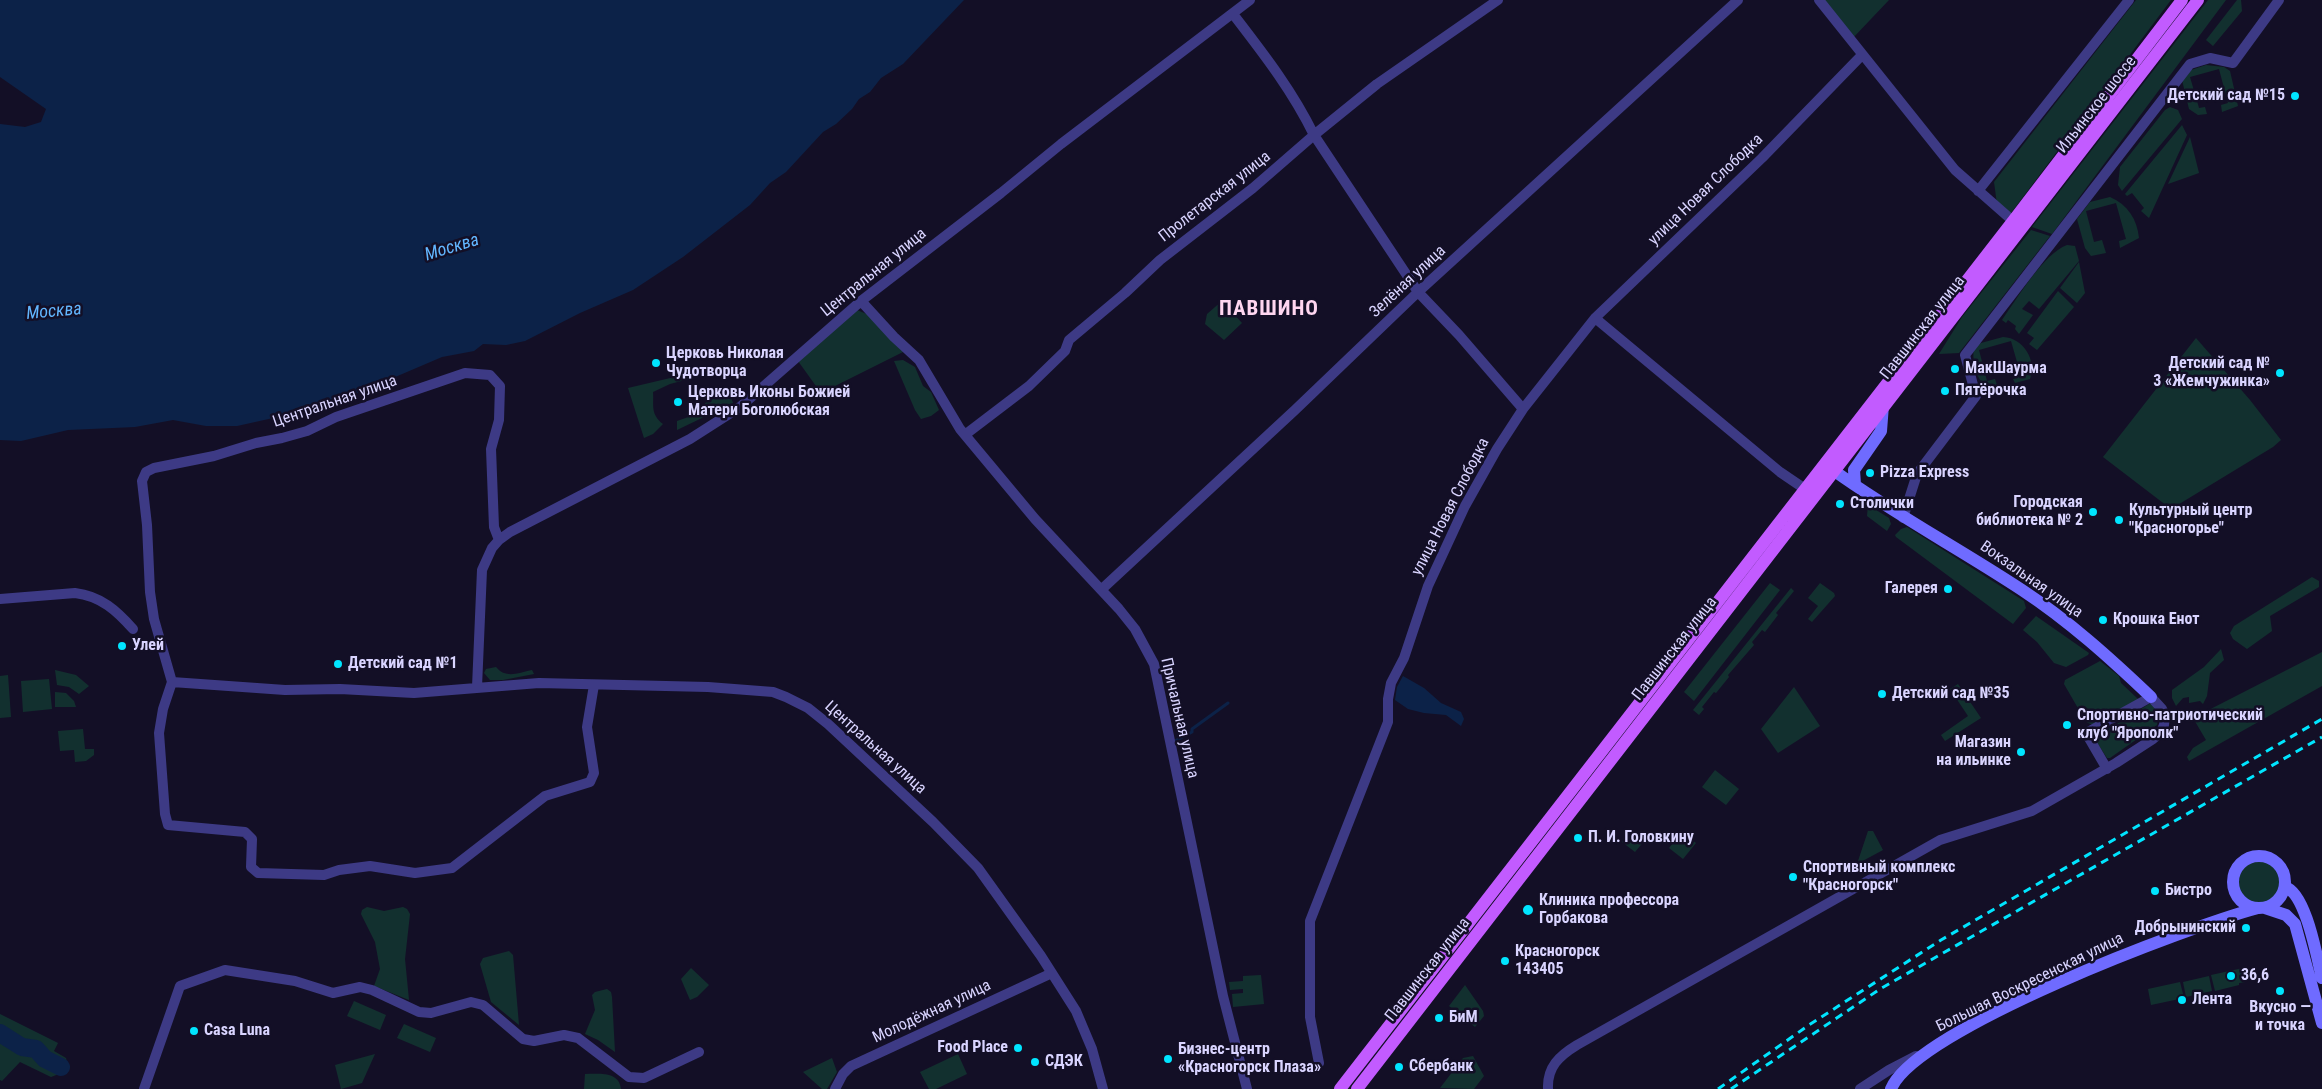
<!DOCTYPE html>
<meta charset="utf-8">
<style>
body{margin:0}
canvas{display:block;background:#130f26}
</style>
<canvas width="2322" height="1089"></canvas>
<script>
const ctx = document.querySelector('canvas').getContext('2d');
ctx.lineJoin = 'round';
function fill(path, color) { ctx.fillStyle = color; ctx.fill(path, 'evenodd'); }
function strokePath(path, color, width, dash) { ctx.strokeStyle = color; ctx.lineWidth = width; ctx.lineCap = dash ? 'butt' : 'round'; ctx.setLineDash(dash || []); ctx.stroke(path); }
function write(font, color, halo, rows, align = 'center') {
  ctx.font = font + ' "Roboto Condensed",sans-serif'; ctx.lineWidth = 5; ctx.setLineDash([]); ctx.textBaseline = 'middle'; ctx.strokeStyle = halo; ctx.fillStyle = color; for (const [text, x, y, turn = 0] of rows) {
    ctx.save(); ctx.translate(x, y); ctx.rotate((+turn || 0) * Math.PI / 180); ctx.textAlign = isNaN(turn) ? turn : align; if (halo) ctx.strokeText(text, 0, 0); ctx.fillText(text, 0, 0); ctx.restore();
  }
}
const green = new Path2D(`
 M1822 0H1889L1852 39Z
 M2136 0H2171L2011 213 1997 204 1994 182Z
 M2208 0H2226L2052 234 2032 227Z
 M2237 0H2241L2242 11 2213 46 2206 40Z
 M2206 65 2224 67 2230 71 2238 106 2222 112 2221 105 2228 103 2219 69 2190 77 2199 108 2205 107 2207 114 2198 115 2189 109 2182 80 2191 70Z
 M2170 107 2178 110 2182 119 2122 191 2118 185 2120 167 2165 110Z
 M2182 125 2187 135 2149 218 2141 211 2144 208 2132 193 2127 196 2125 194Z
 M2190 137 2199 173 2168 184Z
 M2110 197C2128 205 2137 219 2139 238L2120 248 2119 241 2126 239 2116 203 2086 211 2094 242 2102 240 2106 253 2091 256 2085 248 2077 219 2090 202Z
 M2031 230 2050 236 1959 353 1939 354 1962 317Z
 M2067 245 2075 246 2079 261 2039 309 2029 301 2022 309 2033 315 2019 334 2015 329 2016 326 2008 320 2006 323 2002 320C2017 299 2043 254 2067 245Z
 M2079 262 2085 293 2077 303 2060 288Z
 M2058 291 2074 307 2037 350 2029 344 2034 338 2027 333Z
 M1222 301 1242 323 1224 340 1205 324 1207 314Z
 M857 310 869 315 905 351 821 393 798 361Z
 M2003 337C2024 338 2037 361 2030 379L2015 383 2013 379 2021 376 2011 341 1979 350 1987 381 1995 379 1998 388C1979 393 1971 363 1974 348L1981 343Z
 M2196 338 2250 400 2281 440 2273 447 2171 509 2103 457Z
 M903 360 915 367 923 386 931 392 939 410 931 416 921 419 915 410 894 361Z
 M700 371V376L670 384 653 392C654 405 650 414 663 424L653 434 644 438 628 388Z
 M729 391 733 403 677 430V421L703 412 705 403Z
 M1868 505 1889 518 1891 524 1887 531 1867 516Z
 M1907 527 2024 601 2026 608 2013 624 1896 537 1895 535 1901 529Z
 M2312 577 2319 581V587L2270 616 2272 631 2247 649 2233 639 2230 633 2234 626Z
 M1770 583 1780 590 1694 701 1684 692Z
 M1820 583 1834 593 1835 596 1812 622 1808 619 1818 606 1808 598Z
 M1791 588 1794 591 1776 613 1778 615 1765 632 1762 630 1752 642 1754 645 1728 675 1729 677 1716 693 1714 692 1702 707 1704 709 1699 715 1693 710Z
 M2036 616 2089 653 2088 655 2066 667 2054 663 2037 642 2023 630Z
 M2221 649 2224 660 2210 673 2207 696 2203 704 2200 701 2189 703V697L2183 698 2176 706 2172 698V690L2204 667Z
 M2322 652V686L2189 761 2187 757 2193 748 2206 740 2193 718Z
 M2100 661 2119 676 2121 683 2138 699 2093 725 2086 722 2064 684 2065 680Z
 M496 667C506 679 518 673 532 670L534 674 503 680H490L484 673 486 669Z
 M55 670 76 675 89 686 79 694 69 687 57 685Z
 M8 675 11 717 0 718V676Z
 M49 679 52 709 23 712 21 681Z
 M1958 684 1981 718 1945 741 1941 735 1968 716 1950 689Z
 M1794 687 1820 726 1778 753 1761 729Z
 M55 692 66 693 74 701 76 707H55Z
 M2149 704H2153C2156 711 2159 718 2157 725L2110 758H2107L2096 741 2099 735Z
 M83 729 85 749H94V755L86 761 75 762 74 750 60 751 58 731Z
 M1715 770 1739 789 1726 805 1702 787Z
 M1632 830 1645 840 1635 852 1622 842Z
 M1868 831H1873L1883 850 1857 864Z
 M1682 832 1696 843 1683 859 1669 848Z
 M2238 882a22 22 0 1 1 44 0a22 22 0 1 1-44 0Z
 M367 907 384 911 403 907 407 909 410 914 405 959 409 1000 374 986 380 969 375 942 361 914 362 910Z
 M509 951 513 955 519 1025 491 1002 480 964 483 958Z
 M691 968 709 985 697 997 690 1000 681 979Z
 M2243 968 2246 982 2239 983V985L2215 991 2211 975Z
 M1261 975 1264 1004 1233 1007 1232 994 1243 993V989L1230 990 1229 982 1243 981V976Z
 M2209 976 2212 991 2186 997 2183 982Z
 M2180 982 2184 998 2151 1005 2148 989Z
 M1465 985 1483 1011 1484 1016 1475 1027 1449 1006Z
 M607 989 611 992 612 997 615 1052 598 1040 585 1034 595 1010 592 995 595 992Z
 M354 1001 386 1015 380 1030 347 1016Z
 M0 1014 58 1043 54 1051 66 1058 69 1070 51 1077 20 1062 2 1081 0 1080Z
 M404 1024 436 1038 430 1052 397 1038Z
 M375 1054 362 1083 341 1089 335 1065Z
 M958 1054 967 1074 936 1089H929L920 1072Z
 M1473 1056 1484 1076 1474 1089 1440 1088 1463 1058Z
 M832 1058 837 1072 827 1089H822L803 1072Z
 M585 1074C599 1074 619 1071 621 1089H584Z`);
const water = new Path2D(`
 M0 0H964L903 64 881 78 870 92 859 99 852 109 836 124 823 132 786 172 770 183 750 205 683 257 633 290 580 313 525 341 506 345 483 344 474 351 442 357 346 398 273 418 237 426H206L173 420 135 427 68 430 21 441 0 440V124L25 127 41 122 46 109 0 77Z
 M1403 676 1424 688 1441 703 1461 712 1464 719 1461 726 1446 715 1424 713 1408 709 1395 700 1397 687Z`);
const stream = new Path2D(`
 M1175 741 1192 732V729L1228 703`);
const river = new Path2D(`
 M0 1033 22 1047 36 1049 45 1059 61 1067`);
const street = new Path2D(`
 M1819 0 1955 170 2013 221
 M1233 14C1263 53 1292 90 1314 135L1418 292 1459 335 1523 409
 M1978 191 2129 0
 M861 301 894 337 919 360 960 429 1035 519 1119 609 1135 629 1154 664 1223 996 1247 1089
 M1595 318 1780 472 1805 489
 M966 434 1029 386 1065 351 1069 340 1125 293 1160 260 1253 188 1314 135 1377 84 1498 0
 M1903 518 1917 474 1976 396 1965 355 2190 64 2210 58 2233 63 2279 0
 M1102 589 1295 410 1418 292 1738 0
 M0 599 75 593C101 596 117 611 133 629
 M172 682 285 690 340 689 414 693 539 683 708 687 773 692 786 697 808 708 828 724 933 822 978 868 1041 956 1076 1011 1092 1049 1103 1089
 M172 682 154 619 150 592 147 525 142 481 146 472 154 468 214 456 256 443 282 438 307 431 336 417 465 373 490 375 500 386 499 420 491 449 494 527 499 540
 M172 682 163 709 159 733 165 814 168 825 245 832 252 839 251 867 258 873 324 875 339 870 370 866 415 873 452 868 545 796 590 782 594 773 587 727 594 685
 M477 687 482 570 492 548 499 540 510 532 690 439 740 407 861 301 1001 193 1061 144 1250 0
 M1319 1063 1310 1017V921L1388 722V699L1391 683 1404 658 1428 586 1465 506 1497 449 1523 409 1595 318 1762 158 1862 55
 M144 1089 180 986 225 970 295 981 333 993 360 987 372 990 419 1012 431 1013 471 1002 483 1005 523 1039 534 1041 564 1035 578 1038 629 1077 644 1078 699 1052
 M835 1089 843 1074 851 1066 1052 973
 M1548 1089C1547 1067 1559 1056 1577 1045L1940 840 2032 811 2116 763 2153 739 2161 732 2164 725 2165 716 2162 709 2151 697 2086 733 2107 769
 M1860 1089 1889 1070 1916 1056`);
const secondary = new Path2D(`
 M1833 470C1894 514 1960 549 2022 590 2069 621 2110 658 2151 697
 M1855 485 1854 470 1881 431 1883 405
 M2233 882a26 26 0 1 1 52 0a26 26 0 1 1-52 0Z
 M2285 887C2306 893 2317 958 2322 978
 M2265 908 2286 915 2295 924 2322 1023
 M1891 1089C1915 1029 2190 926 2258 908`);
const primary = new Path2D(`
 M1340 1089 2013 221 2182 0
 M1357 1089 2198 0`);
const rail = new Path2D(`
 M1718 1089 1809 1025 1941 940 2322 719
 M1731 1089 1880 989 2322 737`);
const markers = [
 [2295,96,5,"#00e5ff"],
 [656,363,5,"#00e5ff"],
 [1955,369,5,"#00e5ff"],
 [2280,373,5,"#00e5ff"],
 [1945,391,5,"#00e5ff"],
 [678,402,5,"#00e5ff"],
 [1870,473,5,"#00e5ff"],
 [1840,504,5,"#00e5ff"],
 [2093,512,5,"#00e5ff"],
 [2119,520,5,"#00e5ff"],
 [1948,589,5,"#00e5ff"],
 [2103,620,5,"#00e5ff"],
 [122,646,5,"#00e5ff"],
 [338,664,5,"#00e5ff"],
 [1882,694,5,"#00e5ff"],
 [2067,725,5,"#00e5ff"],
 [2021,752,5,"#00e5ff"],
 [1578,838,5,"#00e5ff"],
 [1793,877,5,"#00e5ff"],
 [2155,891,5,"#00e5ff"],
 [1528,910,6,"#00e5ff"],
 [2246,928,5,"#00e5ff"],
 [1505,961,5,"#00e5ff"],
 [2231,976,5,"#00e5ff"],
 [2280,991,5,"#00e5ff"],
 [2182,1000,5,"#00e5ff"],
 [1439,1018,5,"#00e5ff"],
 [194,1031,5,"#00e5ff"],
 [1018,1048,5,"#00e5ff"],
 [1168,1059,5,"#00e5ff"],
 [1035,1062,5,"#00e5ff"],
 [1399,1067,5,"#00e5ff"]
];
const poiNames = [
 ["Детский сад №15",2285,96,"right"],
 ["Церковь Николая",666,354],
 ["Чудотворца",666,372],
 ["Детский сад №",2270,364,"right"],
 ["3 «Жемчужинка»",2270,382,"right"],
 ["МакШаурма",1965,369],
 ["Пятёрочка",1955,391],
 ["Церковь Иконы Божией",688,393],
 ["Матери Боголюбская",688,411],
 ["Pizza Express",1880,473],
 ["Городская",2083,503,"right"],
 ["библиотека № 2",2083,521,"right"],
 ["Столички",1850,504],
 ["Культурный центр",2129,511],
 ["\"Красногорье\"",2129,529],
 ["Галерея",1938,589,"right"],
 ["Крошка Енот",2113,620],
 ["Улей",132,646],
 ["Детский сад №1",348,664],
 ["Детский сад №35",1892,694],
 ["Спортивно-патриотический",2077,716],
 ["клуб \"Ярополк\"",2077,734],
 ["Магазин",2011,743,"right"],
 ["на ильинке",2011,761,"right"],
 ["П. И. Головкину",1588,838],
 ["Спортивный комплекс",1803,868],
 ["\"Красногорск\"",1803,886],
 ["Бистро",2165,891],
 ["Клиника профессора",1539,901],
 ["Горбакова",1539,919],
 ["Добрынинский",2236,928,"right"],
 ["Красногорск",1515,952],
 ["143405",1515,970],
 ["36,6",2241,976],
 ["Лента",2192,1000],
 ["Вкусно —",2280,1008,"center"],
 ["и точка",2280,1026,"center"],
 ["БиМ",1449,1018],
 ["Casa Luna",204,1031],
 ["Food Place",1008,1048,"right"],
 ["Бизнес-центр",1178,1050],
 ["«Красногорск Плаза»",1178,1068],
 ["СДЭК",1045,1062],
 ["Сбербанк",1409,1067]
];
const streetNames = [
 ["Ильинское шоссе",2097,105,-52],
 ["улица Новая Слободка",1706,190,-44],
 ["Пролетарская улица",1215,197,-38],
 ["Центральная улица",874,273,-39],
 ["Зелёная улица",1408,282,-43],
 ["Павшинская улица",1923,328,-52],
 ["Центральная улица",335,402,-19],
 ["улица Новая Слободка",1451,507,-63],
 ["Вокзальная улица",2031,580,35],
 ["Павшинская улица",1675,649,-52],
 ["Причальная улица",1179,718,77],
 ["Центральная улица",875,748,42],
 ["Павшинская улица",1428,970,-52],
 ["Большая Воскресенская улица",2030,983,-26],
 ["Молодёжная улица",932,1012,-25]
];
const waterNames = [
 ["Москва",452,248,-17],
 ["Москва",54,312,-5]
];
const districtNames = [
 ["ПАВШИНО",1269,310]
];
fill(green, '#12302f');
fill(water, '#0c2248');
strokePath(stream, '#0c2248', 3);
strokePath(river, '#0c2248', 18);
strokePath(street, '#3d3a85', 10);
strokePath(secondary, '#6f6bff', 12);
strokePath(primary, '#c25bff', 12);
strokePath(rail, '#00e5ff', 3, [8, 6]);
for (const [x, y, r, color] of markers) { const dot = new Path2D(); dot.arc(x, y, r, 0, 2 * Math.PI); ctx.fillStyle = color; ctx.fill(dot); strokePath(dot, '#130f26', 2); }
write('bold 16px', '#d9d4ff', '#130f26', poiNames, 'left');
write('16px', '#d9d4ff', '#130f26', streetNames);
write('italic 18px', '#62b6ff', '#130f26', waterNames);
ctx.letterSpacing = '1px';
write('bold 21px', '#ffd6f0', '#130f26', districtNames);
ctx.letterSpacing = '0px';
</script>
